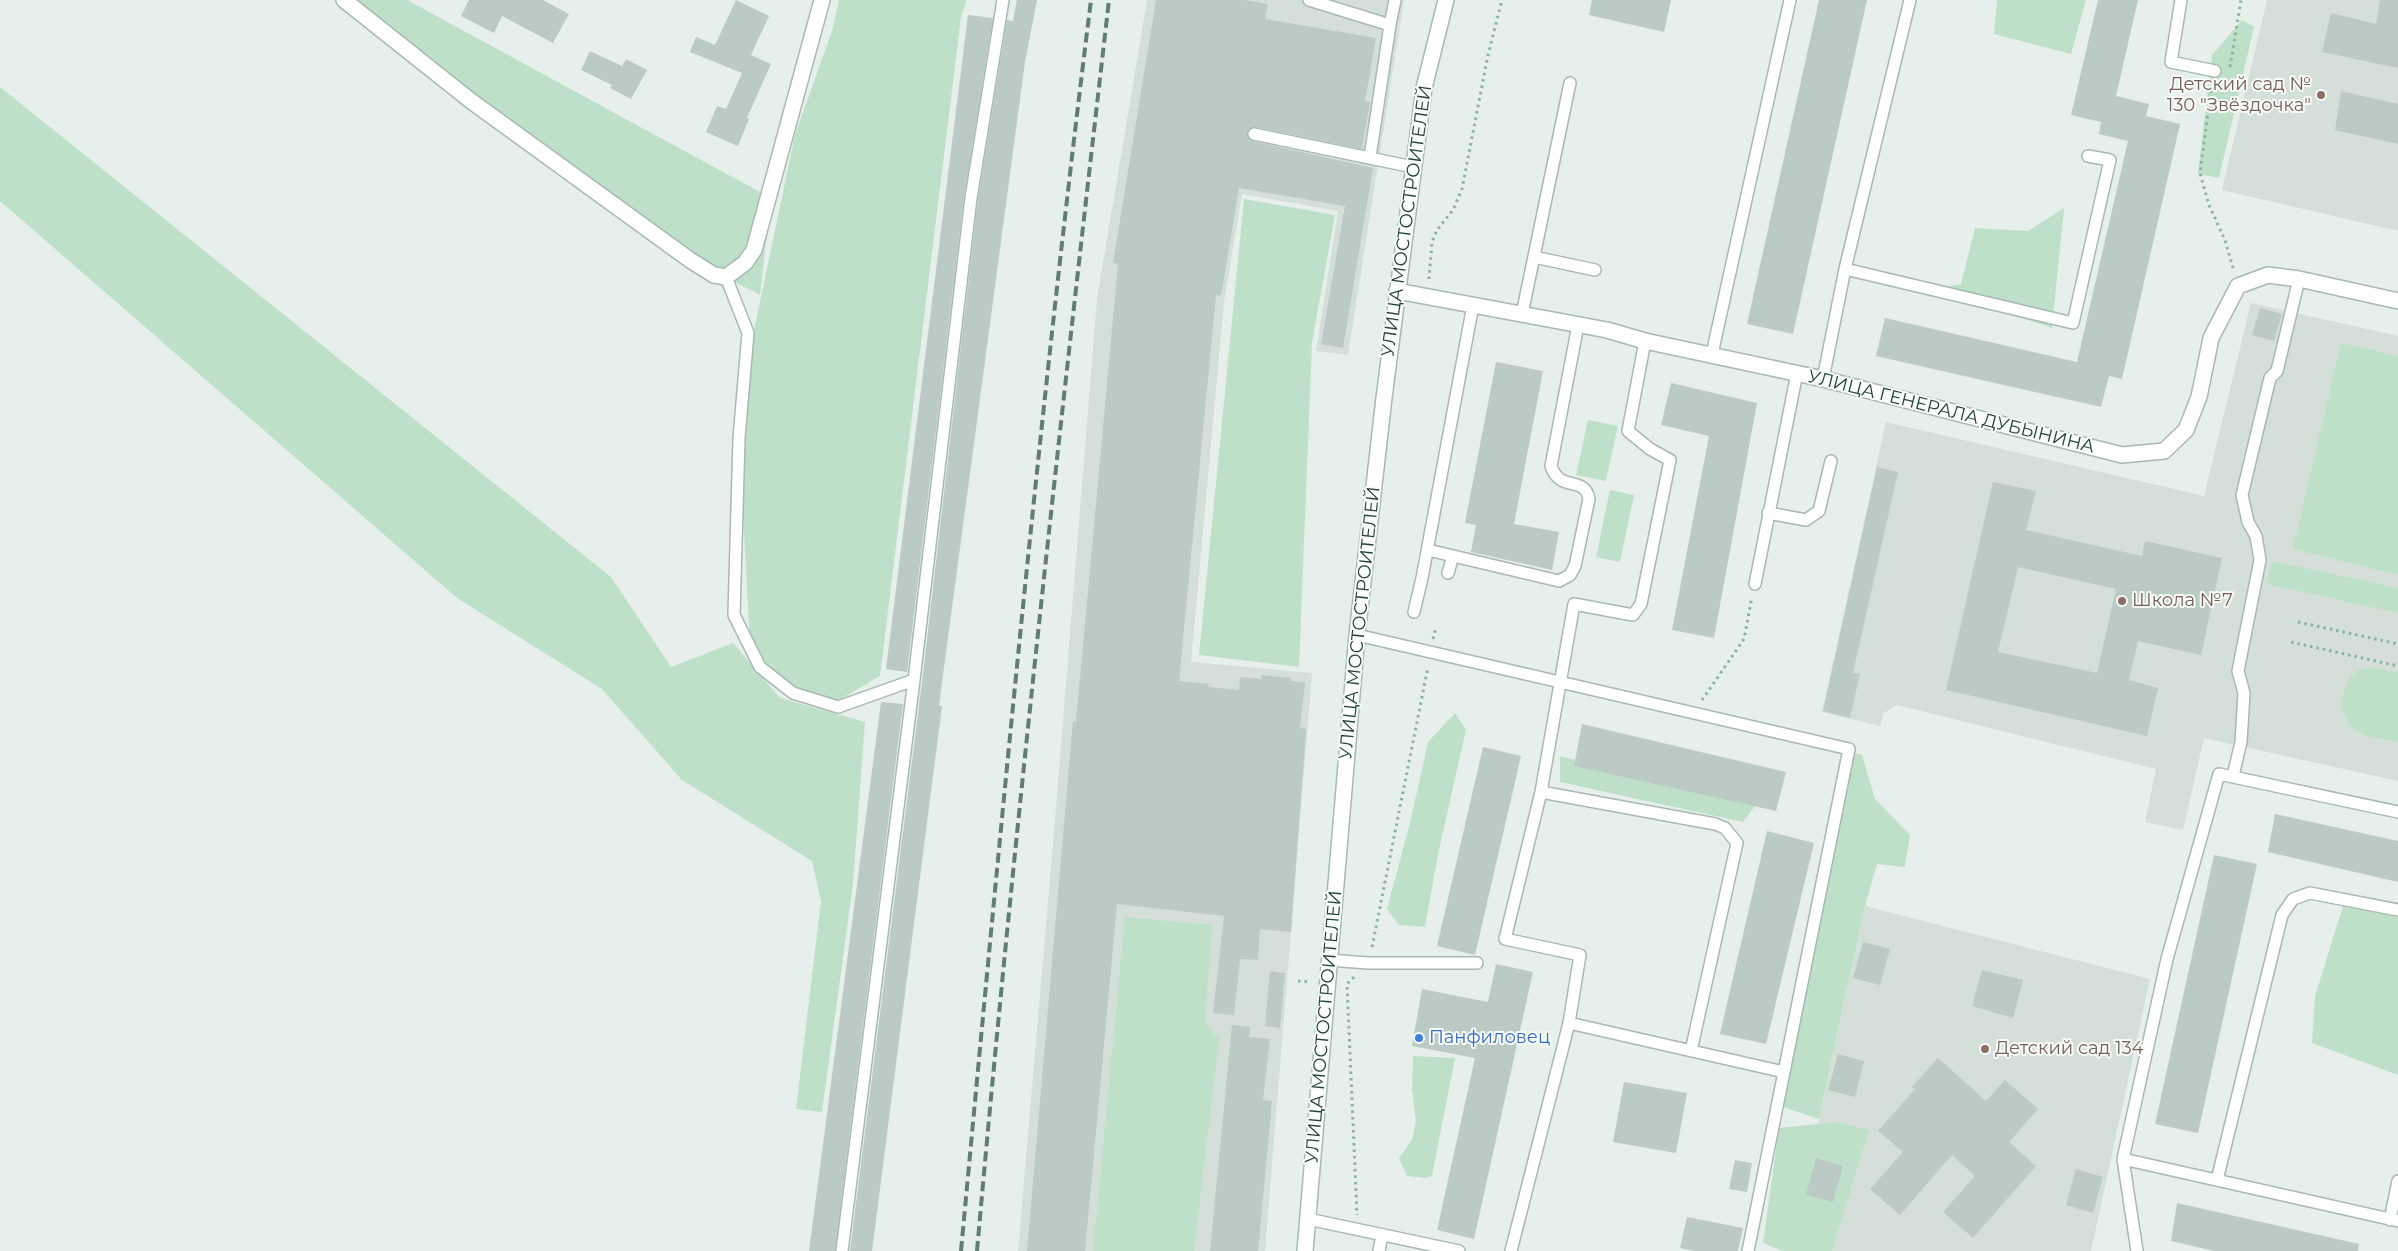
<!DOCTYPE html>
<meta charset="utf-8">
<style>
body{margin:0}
canvas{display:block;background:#e6efeb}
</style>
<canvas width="2398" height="1251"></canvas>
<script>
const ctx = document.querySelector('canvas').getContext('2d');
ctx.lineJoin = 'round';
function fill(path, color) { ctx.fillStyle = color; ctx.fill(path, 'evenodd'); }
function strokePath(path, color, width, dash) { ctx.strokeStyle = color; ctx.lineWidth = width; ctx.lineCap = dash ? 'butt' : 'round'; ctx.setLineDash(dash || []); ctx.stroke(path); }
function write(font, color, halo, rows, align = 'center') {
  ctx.font = font + ' Montserrat,sans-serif'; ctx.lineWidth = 4; ctx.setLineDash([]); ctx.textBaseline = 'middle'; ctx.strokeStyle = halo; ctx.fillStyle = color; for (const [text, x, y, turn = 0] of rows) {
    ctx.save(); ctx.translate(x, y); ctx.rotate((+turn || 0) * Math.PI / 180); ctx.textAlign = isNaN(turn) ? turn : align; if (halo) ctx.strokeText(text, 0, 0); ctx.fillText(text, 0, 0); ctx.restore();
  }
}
const built = new Path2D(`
 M1147 0H1404L1348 355 1316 351 1338 211 1242 194 1224 302 1191 662 1312 673 1265 1251H1018L1055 820 1097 299Z
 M2267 0H2398V231L2222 190Z
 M2251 303 2398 336V781L2204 738 2183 830 2145 822 2156 769 1897 705 1884 713 1880 726 1822 712 1886 422 2204 496Z
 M1865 906 2150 979 2091 1251H1809L1792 1247Z`);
const green = new Path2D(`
 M339 0H407L771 198 760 295 714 271Z
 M839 0H967L961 17 880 676 829 706 751 662 742 496 753 335 795 135 832 31Z
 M1997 0H2086L2071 54 1994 34Z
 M2242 20 2254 27 2219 178 2198 174 2212 55Z
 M0 87 611 577 671 667 733 643 780 698 865 722 853 884 822 1112 796 1109 821 901 812 861 682 780 602 689 457 598 0 201Z
 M1244 199 1335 215 1312 343 1299 667 1199 655Z
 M2064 208 2052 328 1933 289 1961 284 1975 228 2028 231Z
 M2341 343 2398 356V575L2293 549Z
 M1588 420 1618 426 1606 481 1576 475Z
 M1610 490 1634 495 1620 562 1596 557Z
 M2272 561 2398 588V613L2267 584Z
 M2371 667 2398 673V742C2386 739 2366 738 2356 731 2339 718 2339 690 2353 674 2358 669 2365 669 2371 667Z
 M1455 713 1466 730 1438 854 1425 927 1399 925 1387 909 1410 823 1428 742Z
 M1851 752 1862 755 1875 799 1910 835 1905 867 1877 864 1865 906 1819 1119 1783 1107Z
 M1560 756 1755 806 1743 822 1560 782Z
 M2344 903 2398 914V1075L2312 1043 2315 996Z
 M1125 917 1212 925 1205 1022 1219 1040 1194 1251H1093Z
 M1413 1056 1455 1058 1432 1176 1426 1178 1407 1176 1399 1158 1412 1140 1416 1121 1412 1090Z
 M1838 1122 1869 1130 1832 1251H1783L1763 1243 1779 1128Z`);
const building = new Path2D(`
 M469 0H543L569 14 553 43 502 16 494 33 461 16Z
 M736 0 769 16 751 55 771 64 747 118 749 119 738 146 706 132 717 106 726 109 742 73 690 52 696 37 715 45Z
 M1017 0H1037L1025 62 939 705 942 706 872 1251H850L923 674 978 199 1007 20 1013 21Z
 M1156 0H1244L1268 4 1265 19 1376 38 1365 101 1370 102 1362 149 1256 127 1249 129 1247 133 1249 139 1252 141 1373 168 1343 348 1321 344 1345 206 1239 188 1221 296 1216 295 1179 681 1209 684 1208 687 1239 690 1240 677 1261 679V675L1291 678V681L1305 682 1300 728 1306 729 1291 932 1260 929 1258 960 1240 959 1234 1015 1213 1013 1224 916 1117 904 1085 1251H1027L1073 721 1076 722 1118 264 1113 263Z
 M1592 0H1671L1664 32 1589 15Z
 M1819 0H1867L1793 334 1747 324Z
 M2098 0H2138L2116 96 2149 104 2146 116 2180 124 2122 379 2109 376 2101 407 1876 356 1885 318 2077 362 2128 141 2099 134 2101 122 2071 115Z
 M2380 0H2398V68L2322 52 2331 13 2376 24Z
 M968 15 993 18 964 197 907 672 886 669Z
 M590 51 622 66 626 59 647 70 631 99 610 88 612 85 581 70Z
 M2341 91 2398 104V144L2335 130Z
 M2260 308 2282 314 2274 341 2252 335Z
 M1496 362 1543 371 1514 524 1559 532 1552 570 1471 552 1476 525 1465 523Z
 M1671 383 1757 403 1714 638 1672 630 1709 436 1661 425Z
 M1877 467 1898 472 1853 673 1860 674 1850 718 1823 711Z
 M1993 482 2036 491 2026 530 2142 556 2145 541 2222 558 2201 655 2138 641 2129 680 2158 688 2147 736 1946 690ZM2018 567 2116 589 2097 673 1998 652Z
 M881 702 903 704 835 1251H809Z
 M1582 724 1786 772 1776 811 1574 766Z
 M1483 747 1521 756 1475 955 1437 946Z
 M2275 814 2398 841V882L2268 852Z
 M1767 831 1814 843 1766 1044 1720 1034Z
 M2214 855 2257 864 2198 1133 2155 1124Z
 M1863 942 1890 949 1880 985 1853 978Z
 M1496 964 1533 972 1474 1239 1437 1230 1475 1058 1412 1046 1422 989 1488 1002Z
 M1982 970 2023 980 2013 1018 1972 1006Z
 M1270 971 1285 973 1280 1028 1265 1026Z
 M1232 1025 1250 1027 1249 1037 1270 1039 1263 1100 1272 1101 1258 1251H1210Z
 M1838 1054 1864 1061 1855 1097 1828 1090Z
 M1938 1058 1986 1101 2005 1080 2038 1109 2009 1142 2036 1166 1973 1238 1943 1212 1975 1176 1952 1155 1900 1215 1870 1189 1903 1152 1878 1131 1915 1089 1912 1087Z
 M1624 1082 1687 1093 1676 1153 1613 1142Z
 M1816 1158 1843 1166 1833 1202 1806 1195Z
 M1735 1160 1752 1163 1747 1192 1729 1189Z
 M2076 1169 2103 1177 2093 1213 2066 1205Z
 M2177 1203 2359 1244 2358 1251H2214L2171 1241Z
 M1687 1217 1743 1228 1738 1251H1695L1680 1248Z`);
const path = new Path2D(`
 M2230 67 2241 0
 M2215 85 2211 90 2200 173 2209 205 2225 240 2234 271
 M1429 279 1432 242 1437 230 1453 210 1462 189 1488 55 1502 0
 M2298 622 2398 644
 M1433 639 1436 627
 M2291 642 2398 666
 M1702 700 1744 639 1752 597
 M1372 947 1428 667
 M1354 977 1347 984 1357 1215
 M1298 981 1311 982`);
const lane = new Path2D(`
 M1309 0 1390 25 1370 157
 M2181 0 2171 62 2215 71
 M1390 25 1395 0
 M1254 134 1413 167
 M1534 257 1595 270
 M1845 269 2073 323 2110 160 2088 156
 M726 277 748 333 739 438 734 615 760 667 793 693 838 707 914 680
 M1522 314 1570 83
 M1645 341 1628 431 1650 449 1670 460 1641 604 1633 615 1574 604 1541 792 1715 824 1725 828 1737 843 1691 1051
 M1712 354 1790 0
 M1823 379 1845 269 1910 0
 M1768 513 1806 520 1819 511 1831 461
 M1428 550 1559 581 1570 575 1575 566 1589 499C1585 475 1560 493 1551 466L1578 325
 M1448 573 1453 556
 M1755 584 1797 373
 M1414 612 1422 578 1473 305
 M1357 635 1849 749 1748 1251
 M2233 776 2241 742 2244 693 2238 671 2260 560 2256 536 2248 522 2242 495 2270 378 2277 371 2299 279
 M1541 792 1505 939 1580 955 1569 1023
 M1329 960 1368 963H1477
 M2123 1159 2398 1221
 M2217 1180 2282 915 2293 899 2310 893 2398 910
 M1308 1219 1459 1251
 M2390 1220 2398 1181
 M842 1251 914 680 971 198 1003 0
 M1379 1251 1382 1235
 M1511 1251 1569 1023 1784 1072
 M2137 1251 2123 1159 2167 959 2219 774 2398 812`);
const street = new Path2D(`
 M344 0 471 101 690 260 714 275 726 277 745 263 754 250 822 0
 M1397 291 1607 330 1645 341 1823 379 2122 455 2164 451 2186 430 2199 397 2211 338 2238 286 2268 275 2299 279 2398 301`);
const secondary = new Path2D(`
 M1305 1251 1357 635 1384 398 1424 88 1446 0`);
const rail = new Path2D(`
 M961 1251C1000 834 1039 416 1091 0
 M977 1251C1014 833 1061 417 1109 0`);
const markers = [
 [2321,95,5,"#8d6e63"],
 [2122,601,5,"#8d6e63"],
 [1419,1038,5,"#3f7fe0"],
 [1985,1049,5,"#8d6e63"]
];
const educationNames = [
 ["Детский сад №",2311,85,"right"],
 ["130 \"Звёздочка\"",2311,106,"right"],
 ["Школа №7",2132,601],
 ["Детский сад 134",1995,1049]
];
const streetNames = [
 ["УЛИЦА МОСТОСТРОИТЕЛЕЙ",1407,221,-82],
 ["УЛИЦА ГЕНЕРАЛА ДУБЫНИНА",1951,412,14],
 ["УЛИЦА МОСТОСТРОИТЕЛЕЙ",1360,623,-84],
 ["УЛИЦА МОСТОСТРОИТЕЛЕЙ",1324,1027,-85]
];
const shopNames = [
 ["Панфиловец",1429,1038]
];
fill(built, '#d4dfda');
fill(green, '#bfe0c8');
fill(building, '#bbcac4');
strokePath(lane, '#a8b8b2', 14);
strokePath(street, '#a8b8b2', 18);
strokePath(secondary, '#a4bbb3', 18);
strokePath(path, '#86b3a5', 3, [2.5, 4]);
strokePath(lane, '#fff', 11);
strokePath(street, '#fff', 15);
strokePath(secondary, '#fff', 15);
strokePath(rail, '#5f7d75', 4, [10, 5]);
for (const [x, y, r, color] of markers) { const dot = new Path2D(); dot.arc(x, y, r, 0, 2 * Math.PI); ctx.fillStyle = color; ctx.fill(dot); strokePath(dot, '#f7fbf9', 2); }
write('18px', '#785e54', '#f7fbf9', educationNames, 'left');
write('18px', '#24423a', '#f7fbf9', streetNames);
write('18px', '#366cbe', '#f7fbf9', shopNames, 'left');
</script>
